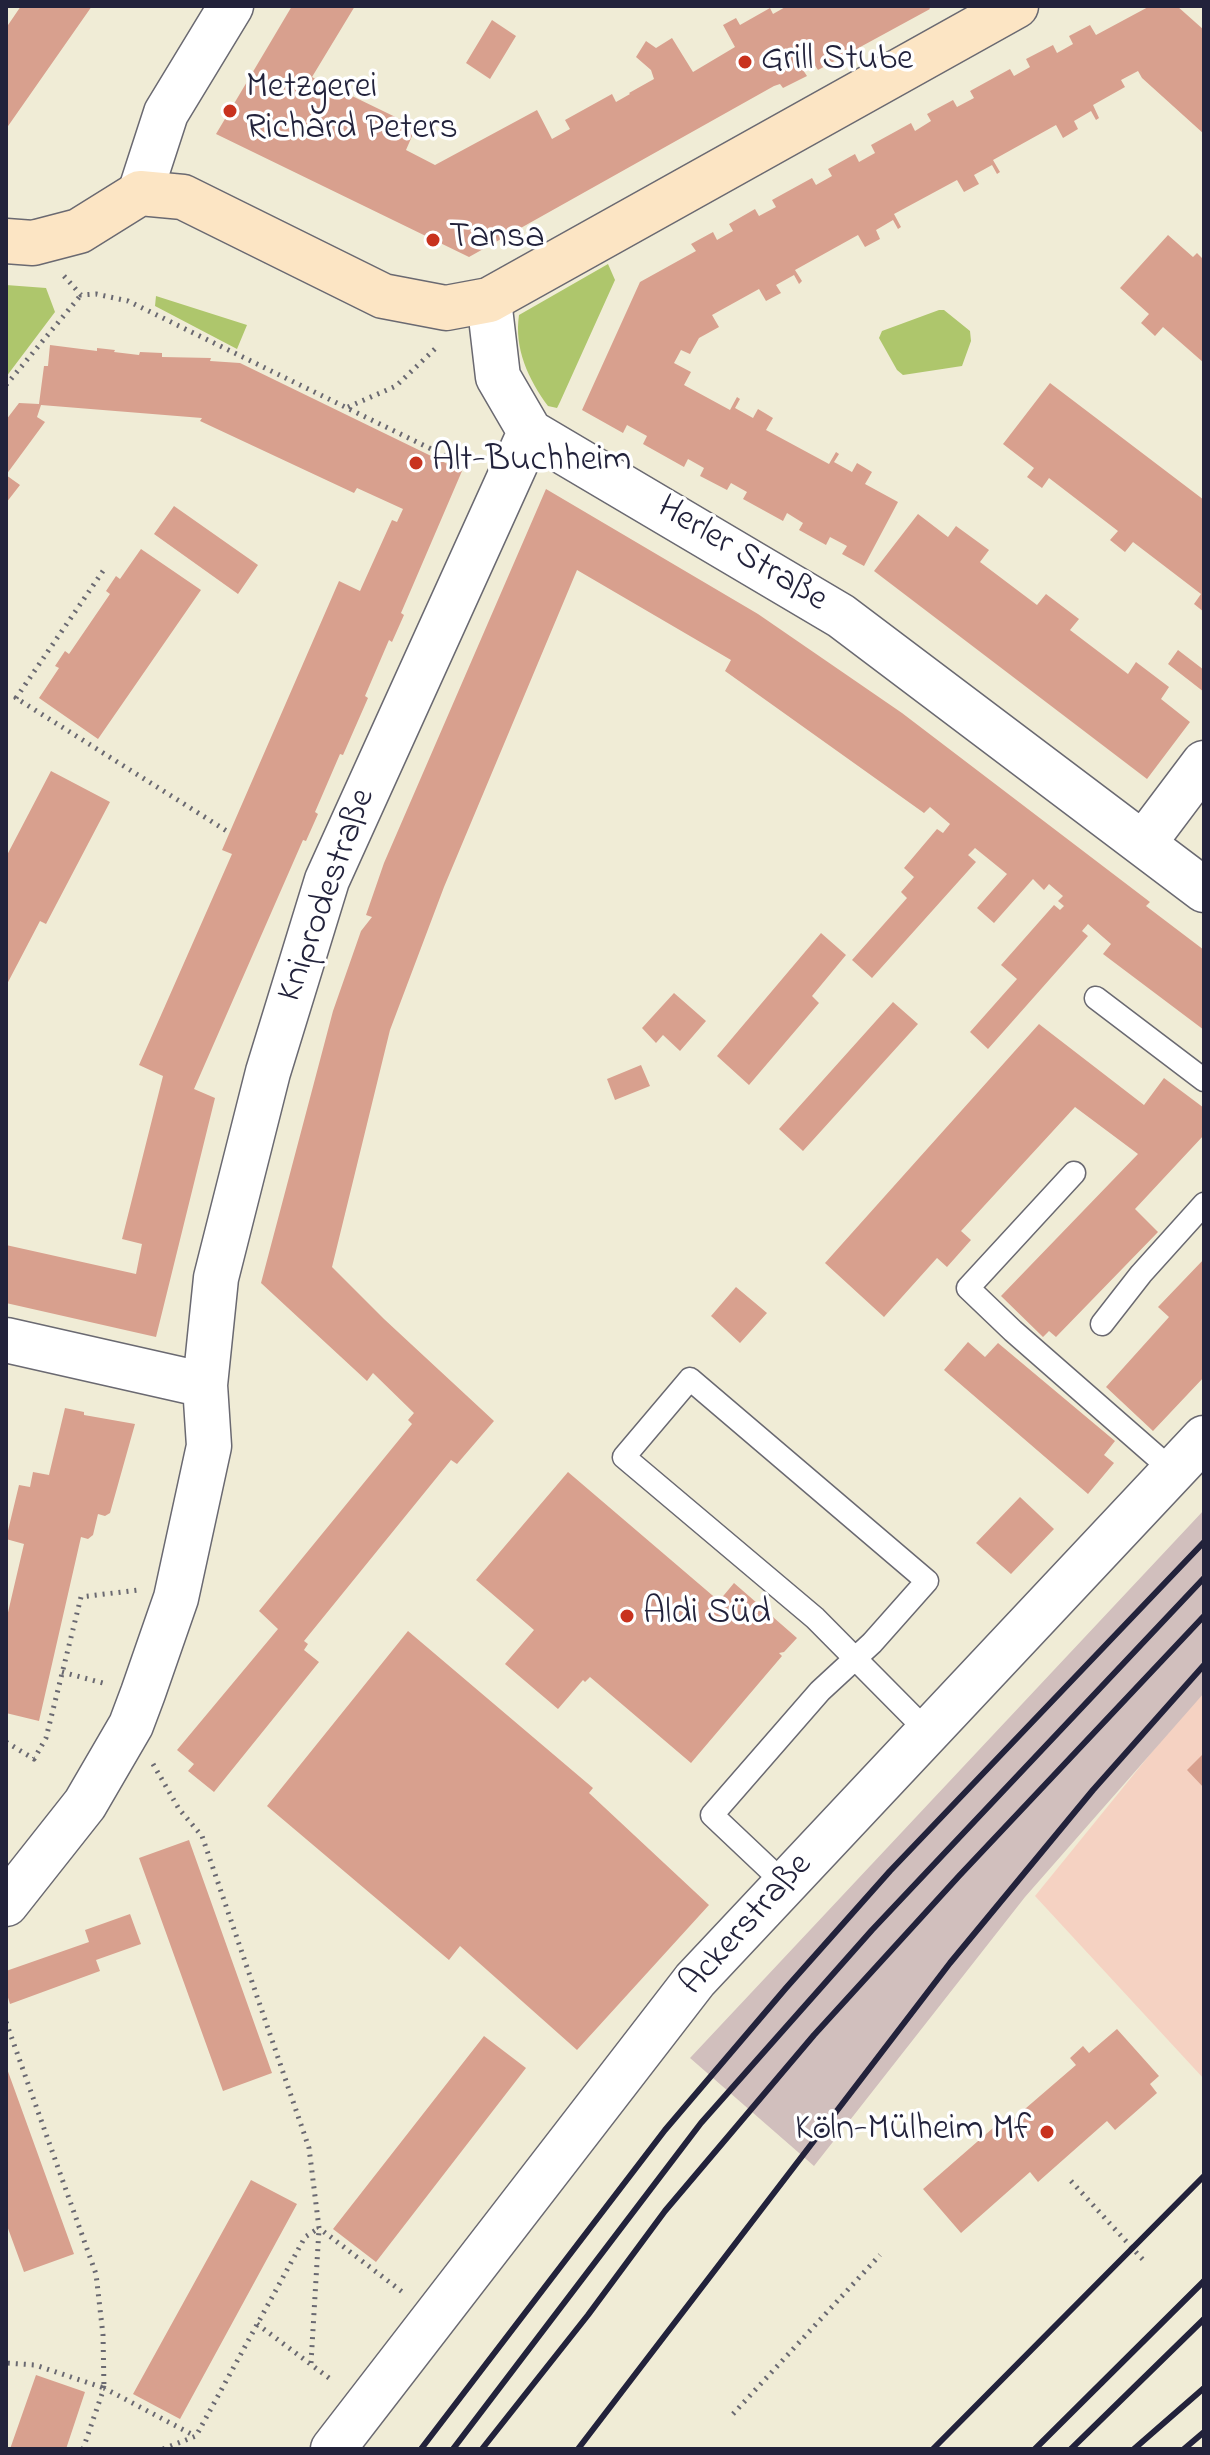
<!DOCTYPE html>
<meta charset="utf-8">
<style>
body{margin:0}
#map{position:relative;width:1210px;height:2455px;overflow:hidden;background:#f0ecd6;font-family:"Indie Flower",sans-serif}
canvas{display:block}
.frame{position:absolute;inset:0;border:8px solid #22223b;pointer-events:none}
</style>
<div id="map">
<canvas width="1210" height="2455"></canvas>
<div class="frame"></div>
</div>
<script>
const ctx = document.querySelector('canvas').getContext('2d');
ctx.lineJoin = 'round';
function fill(path, color) { ctx.fillStyle = color; ctx.fill(path, 'evenodd'); }
function strokePath(path, color, width, dash) { ctx.strokeStyle = color; ctx.lineWidth = width; ctx.lineCap = dash ? 'butt' : 'round'; ctx.setLineDash(dash || []); ctx.stroke(path); }
function write(font, color, halo, rows, align = 'center') {
  ctx.font = font + ' "Indie Flower",sans-serif'; ctx.lineWidth = 7; ctx.setLineDash([]); ctx.textBaseline = 'middle'; ctx.strokeStyle = halo; ctx.fillStyle = color; for (const [text, x, y, turn = 0] of rows) {
    ctx.save(); ctx.translate(x, y); ctx.rotate((+turn || 0) * Math.PI / 180); ctx.textAlign = isNaN(turn) ? turn : align; if (halo) ctx.strokeText(text, 0, 0); ctx.fillText(text, 0, 0); ctx.restore();
  }
}
const built = new Path2D(`
 M1204 1693V2079L1035 1896 1186 1710Z`);
const industrial = new Path2D(`
 M1204 1510V1693L1025 1897 814 2166 690 2058Z`);
const green = new Path2D(`
 M608 264 615 280 560 402 557 408 548 406C528 379 514 348 519 315Z
 M6 285 46 288 55 312 6 377Z
 M156 296 247 325 237 349 155 306Z
 M939 310H944L970 331 971 341 962 366 903 375 897 370 879 338 882 331Z`);
const building = new Path2D(`
 M21 6H92L6 129V28Z
 M292 6H355L312 77 347 97 348 94 416 127 406 150 435 165 537 110 552 139 570 129 565 120 612 94 616 102 630 94 629 93 654 79 651 70 636 57 646 41 656 48 672 38 693 72 735 47 723 25 736 18 740 25 770 8 773 14 787 6H928L930 9 818 70 814 64 803 70 807 76 783 88 780 84 774 86 469 257 216 134Z
 M1150 6H1177L1204 30V134L1142 78 1138 71 1121 80 1125 87 1093 105 1099 118 1096 120 1091 111 1074 121 1078 129 1063 138 1056 125 993 160 1000 172 997 174 992 165 974 175 979 184 964 192 957 180 894 214 901 227 898 229 893 220 876 230 880 239 865 247 858 235 795 270 802 281 799 284 794 275 776 285 781 293 766 301 759 289 712 315 719 327 699 338 690 354 681 350 674 363 691 372 684 385 730 410 737 397 740 399 735 408 753 418 758 409 773 418 766 430 829 464 836 452 839 454 834 462 852 472 857 463 872 472 865 484 898 502 864 566 842 554 847 546 830 537 826 545 799 530 803 523 787 513 783 521 743 499 747 492 731 483 727 490 700 476 704 468 688 459 684 467 643 444 647 436 627 425 623 433 582 410 640 282 696 251 691 244 713 232 717 240 733 231 729 224 755 209 759 216 776 207 772 200 812 178 816 185 832 176 828 169 855 154 859 162 875 153 871 145 911 123 915 131 931 121 927 114 953 100 957 107 974 98 970 91 1010 69 1014 76 1030 67 1026 59 1053 45 1057 53 1073 44 1069 36 1090 25 1096 35Z
 M492 20 516 36 490 79 466 63Z
 M1168 235 1193 257 1197 253 1204 260V363L1163 327 1155 336 1141 323 1149 314 1120 288Z
 M50 345 97 351V348L115 350 114 352 139 355 140 352 162 353V357L211 358 210 361 240 363 462 471 401 613 404 615 392 642 389 640 365 696 368 698 343 755 340 754 315 812 318 814 306 841 303 840 194 1089 215 1098 156 1337 6 1303V1245L136 1274 142 1244 122 1239 163 1076 139 1065 232 854 222 850 339 581 360 591 392 520 397 522 403 509 357 488 354 493 200 421 202 418 41 405 37 417 45 422 6 475 20 485 6 503V420L19 403 39 404 44 366H48Z
 M1050 383 1204 500V612L1194 604 1201 594 1133 542 1125 552 1110 540 1118 531 1049 478 1042 488 1027 477 1034 468 1003 444Z
 M546 489 758 614 902 713 1150 902 1146 906 1204 950V1030L1103 954 1111 944 1088 924 1082 931 1088 936 988 1049 970 1032 1017 979 1001 965 1054 905 1060 910 1064 906 1058 901 1063 896 1049 884 1044 890 1033 879 994 923 977 908 1007 874 975 848 968 855 976 862 872 978 852 960 907 898 901 892 914 877 904 868 937 829 943 833 950 824 930 807 924 813 725 671 731 660 577 570 444 887 390 1030 332 1267 384 1319 494 1421 457 1464 451 1460 304 1641 308 1644 304 1650 319 1662 214 1792 188 1771 194 1764 177 1750 278 1629 259 1611 412 1424 408 1420 414 1413 373 1373 367 1381 261 1283 333 1011 361 931 372 917 366 915 384 863Z
 M174 506 258 565 238 594 154 534Z
 M918 514 948 537 956 526 989 550 980 562 1037 605 1046 594 1079 619 1070 630 1128 674 1136 662 1169 687 1161 699 1190 722 1147 779 874 571Z
 M141 549 201 590 98 739 39 698 59 668 55 666 65 651 69 654 110 594 106 591 116 576 120 579Z
 M1178 650 1204 670V692L1168 664Z
 M51 771 110 802 46 924 40 921 6 986V857Z
 M821 933 846 955 812 996 819 1003 749 1085 717 1056Z
 M674 993 706 1021 680 1051 663 1035 656 1043 642 1028Z
 M893 1002 918 1024 803 1151 779 1129Z
 M1039 1024 1144 1105 1164 1078 1204 1108V1135L1135 1209 1158 1232 1056 1337 1049 1331 1043 1337 1001 1296 1138 1154 1075 1107 961 1231 971 1240 947 1267 937 1258 884 1317 825 1263Z
 M641 1065 650 1086 615 1100 607 1079Z
 M1204 1259V1377L1153 1431 1106 1387 1169 1317 1158 1307Z
 M736 1287 767 1313 740 1343 711 1316Z
 M968 1342 985 1357 998 1343 1115 1441 1104 1455 1114 1463 1088 1494 944 1370Z
 M65 1408 84 1412V1415L135 1424 110 1513 105 1516 98 1514 93 1535 88 1539 81 1537 39 1721 6 1713V1621L24 1544 6 1539 19 1485 30 1487 33 1472 49 1475Z
 M568 1472 719 1601 734 1583 797 1638 784 1652 779 1653 782 1656 691 1763 590 1677 585 1682 583 1680 558 1709 505 1664 534 1630 476 1580Z
 M1020 1497 1054 1529 1011 1574 976 1543Z
 M408 1631 593 1788 589 1793 709 1905 577 2050 460 1946 449 1960 267 1806Z
 M1204 1753V1788L1187 1770Z
 M189 1840 272 2073 223 2091 139 1858Z
 M130 1914 141 1944 96 1960 100 1971 10 2004 6 1991V1971L89 1942 85 1930Z
 M1117 2029 1159 2076 1150 2084 1157 2093 1115 2130 1107 2121 1038 2182 1030 2172 961 2233 923 2189 993 2128 997 2133 1076 2065 1070 2058 1083 2046 1089 2053Z
 M484 2036 526 2068 376 2262 333 2229Z
 M6 2066 74 2254 24 2272 6 2223Z
 M251 2180 297 2204 180 2419 133 2394Z
 M36 2375 85 2392 66 2449H10Z`);
const path = new Path2D(`
 M64 276 81 295 96 294 128 301 470 468
 M6 385 81 295
 M348 407 396 386 438 346
 M103 571 16 698 230 833
 M62 1672 103 1683
 M6 1742 34 1759 46 1738 81 1597 138 1590
 M153 1764 179 1809 202 1836 309 2148 319 2228 405 2294
 M6 2022 96 2274 103 2335 104 2388 35 2365 6 2363
 M1071 2181 1146 2263
 M257 2324 333 2381
 M311 2363 319 2229
 M733 2414 880 2255
 M83 2449 104 2388 195 2436
 M163 2449 196 2436 305 2237 319 2228`);
const lane = new Path2D(`
 M1096 998 1204 1080
 M1074 1173 968 1288 1013 1331 1173 1471
 M1102 1324 1141 1274 1204 1204
 M785 1884 712 1815 820 1691 872 1643 927 1581 690 1379 624 1457 815 1618 928 1732`);
const street = new Path2D(`
 M140 193 166 113 231 6
 M489 300 498 377 530 432 841 616 1204 890
 M1143 844 1204 763
 M6 1340 205 1385
 M6 1904 85 1804 131 1725 143 1693 176 1598 209 1446 205 1385 216 1278 268 1072 327 880 530 432
 M333 2449 695 1980 1204 1438`);
const secondary = new Path2D(`
 M6 241 33 243 79 231 140 193 183 197 383 296 446 308 489 300 1016 6`);
const rail = new Path2D(`
 M421 2449 665 2130 786 1988 890 1871 1204 1542
 M453 2449 701 2123 872 1930 1204 1578
 M482 2449 588 2315 665 2211 814 2035 959 1876 1204 1616
 M578 2449 950 1963 1093 1790 1204 1665
 M933 2449 1204 2176
 M1035 2449 1204 2281
 M1071 2449 1204 2319
 M1134 2449 1204 2388
 M1184 2449 1204 2432`);
const markers = [
 [745,62,8,"#c8321e"],
 [230,111,8,"#c8321e"],
 [433,240,8,"#c8321e"],
 [416,463,8,"#c8321e"],
 [627,1616,8,"#c8321e"],
 [1047,2132,8,"#c8321e"]
];
const poiNames = [
 ["Grill Stube",761,62],
 ["Metzgerei",246,90],
 ["Richard Peters",246,131],
 ["Tansa",449,240],
 ["Alt-Buchheim",432,463],
 ["Aldi Süd",643,1616],
 ["Köln-Mülheim Mf",1031,2132,"right"]
];
const streetNames = [
 ["Herler Straße",741,556,31],
 ["Kniprodestraße",329,896,-70],
 ["Ackerstraße",748,1926,-48]
];
fill(built, '#f5d2c2');
fill(industrial, '#d1bfbd');
fill(green, '#aec66c');
fill(building, '#d8a08e');
strokePath(lane, '#6a6971', 25);
strokePath(street, '#6a6971', 47);
strokePath(secondary, '#6a6971', 47);
strokePath(path, '#6a6971', 5, [2, 6]);
strokePath(lane, '#fff', 22);
strokePath(street, '#fff', 44);
strokePath(secondary, '#fce5c4', 44);
strokePath(rail, '#22223b', 6);
for (const [x, y, r, color] of markers) { const dot = new Path2D(); dot.arc(x, y, r, 0, 2 * Math.PI); ctx.fillStyle = color; ctx.fill(dot); strokePath(dot, '#fff', 3); }
write('36px', '#22223b', '#fff', poiNames, 'left');
write('36px', '#22223b', '#fff', streetNames);
</script>
